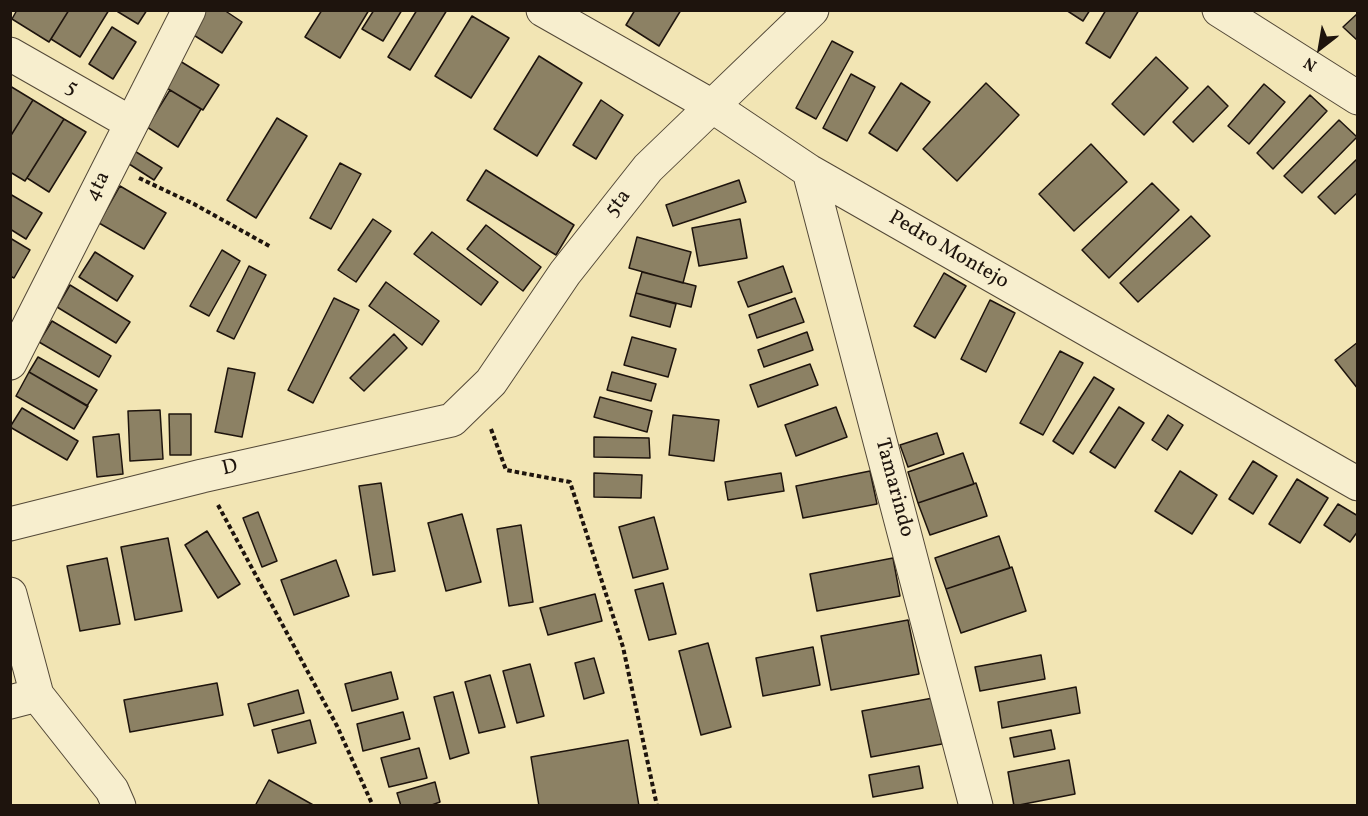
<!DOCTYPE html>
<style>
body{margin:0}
#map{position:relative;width:1368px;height:816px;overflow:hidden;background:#f2e5b4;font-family:Vollkorn,serif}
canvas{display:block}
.frame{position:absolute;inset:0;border:12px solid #1e140d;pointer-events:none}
.north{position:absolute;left:1290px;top:18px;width:60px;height:60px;-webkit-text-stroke:4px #f7eece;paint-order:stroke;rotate:211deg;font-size:16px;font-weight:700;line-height:24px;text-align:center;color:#1e140d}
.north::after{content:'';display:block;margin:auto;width:21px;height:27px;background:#1e140d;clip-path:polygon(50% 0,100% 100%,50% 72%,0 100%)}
</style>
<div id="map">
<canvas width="1368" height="816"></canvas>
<div class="frame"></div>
<div class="north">N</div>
</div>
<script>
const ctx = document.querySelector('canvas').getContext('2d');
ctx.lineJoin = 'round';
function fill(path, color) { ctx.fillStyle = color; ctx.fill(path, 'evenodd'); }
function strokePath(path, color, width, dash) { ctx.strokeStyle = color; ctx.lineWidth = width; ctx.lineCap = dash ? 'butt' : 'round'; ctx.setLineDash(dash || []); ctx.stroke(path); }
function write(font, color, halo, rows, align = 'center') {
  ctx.font = font + ' Vollkorn,serif'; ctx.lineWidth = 4.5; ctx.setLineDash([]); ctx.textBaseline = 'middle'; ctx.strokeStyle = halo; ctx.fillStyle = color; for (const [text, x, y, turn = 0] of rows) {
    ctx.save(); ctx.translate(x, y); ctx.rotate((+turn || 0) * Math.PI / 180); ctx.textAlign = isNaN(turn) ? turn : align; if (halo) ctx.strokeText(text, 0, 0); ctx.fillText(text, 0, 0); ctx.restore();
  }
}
const building = new Path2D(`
 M17 10H69L49 42 12 19Z
 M69 10H109L80 57 51 39Z
 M115 10H147L138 24Z
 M206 10H224L242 22 222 53 192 34Z
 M322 10H369L340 58 305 37Z
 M374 10H402L383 41 362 29Z
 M417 10H447L410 70 388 57Z
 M635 10H681L659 46 626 25Z
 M1066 10H1090L1083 21Z
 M1106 10H1139L1110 58 1086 43Z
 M1358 13V41L1343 27Z
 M472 16 509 38 471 98 435 76Z
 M112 27 136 42 113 79 89 64Z
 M832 41 853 52 816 119 796 108Z
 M539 56 582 83 537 156 494 129Z
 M1156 57 1188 88 1144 135 1112 104Z
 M175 58 219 85 203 110 160 84Z
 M851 74 875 87 847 141 823 128Z
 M901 83 930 102 897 151 869 133Z
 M986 83 1019 115 957 181 923 149Z
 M1264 84 1285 102 1249 144 1228 126Z
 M10 86 33 100 10 137Z
 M1208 86 1228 106 1193 142 1173 122Z
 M170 90 201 109 178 147 147 127Z
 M1310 95 1327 111 1273 169 1257 153Z
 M33 100 64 119 25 181 10 172V137Z
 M601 100 623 115 596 159 573 145Z
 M277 118 307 136 256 218 227 200Z
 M64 119 86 132 49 192 27 178Z
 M1339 120 1357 137 1302 193 1284 176Z
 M1091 144 1127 182 1074 231 1039 194Z
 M133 150 162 168 154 180 126 162Z
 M1358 158V192L1335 214 1318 197Z
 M340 163 361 174 331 229 310 218Z
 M486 170 574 225 556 255 467 200Z
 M739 180 746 202 673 226 666 205Z
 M1152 183 1179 210 1109 278 1082 250Z
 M120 186 166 213 144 249 99 223Z
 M10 194 42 213 26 239 10 229Z
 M1191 216 1210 236 1138 302 1120 283Z
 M373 219 391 231 356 282 338 270Z
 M740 219 747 258 699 266 692 228Z
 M486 225 541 267 523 291 467 249Z
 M432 232 498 282 481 305 414 254Z
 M637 237 691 252 683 283 629 268Z
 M10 238 30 250 14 278 10 276Z
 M222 250 240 261 209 316 190 306Z
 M95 252 133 276 117 301 79 277Z
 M249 266 266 275 234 339 217 331Z
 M783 266 792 292 748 307 738 282Z
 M642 272 696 286 691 307 636 293Z
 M944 273 966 286 935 338 914 326Z
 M386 282 439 321 422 345 369 306Z
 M70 285 130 322 116 343 57 307Z
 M636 293 676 304 670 327 630 316Z
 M334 298 359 310 313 403 288 390Z
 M795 298 804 322 757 338 749 315Z
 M990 300 1015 313 986 372 961 359Z
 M52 321 111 356 99 377 39 342Z
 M807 332 813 350 764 367 758 350Z
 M394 334 407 348 364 391 350 378Z
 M632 337 676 349 668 377 624 365Z
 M1358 342V389L1335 360Z
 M1060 351 1083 363 1043 435 1020 423Z
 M38 357 97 390 87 406 29 372Z
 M810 364 818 385 758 407 750 385Z
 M228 368 255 373 242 437 215 432Z
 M29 372 88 406 74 429 16 396Z
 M612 372 656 384 651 401 607 390Z
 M1094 377 1114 389 1073 454 1053 441Z
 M600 397 652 411 647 432 594 417Z
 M836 407 847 437 796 456 785 425Z
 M1119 407 1144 423 1115 468 1090 452Z
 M22 408 78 441 67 460 10 427Z
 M160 410 163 459 130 461 128 411Z
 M169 414H191V455H170Z
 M673 415 719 420 714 461 669 455Z
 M1168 415 1183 425 1167 450 1152 440Z
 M937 433 944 454 908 467 900 445Z
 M119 434 123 474 97 477 93 437Z
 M594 437 649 438 650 458 594 457Z
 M963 453 974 484 918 503 908 472Z
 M1253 461 1277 476 1253 514 1229 499Z
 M870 471 877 504 803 518 796 486Z
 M1180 471 1217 495 1192 534 1155 511Z
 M594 473 642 475 641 498 594 497Z
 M781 473 784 491 728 500 725 482Z
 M1297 479 1328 498 1300 543 1269 524Z
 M381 483 395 571 373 575 359 486Z
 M976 483 987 516 930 535 918 503Z
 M1338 504 1358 516V531L1350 542 1324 525Z
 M258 512 277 561 262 567 243 518Z
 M462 514 481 582 446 591 428 523Z
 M654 517 668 569 633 578 619 527Z
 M521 525 533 602 509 606 497 529Z
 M207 531 240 584 218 598 185 545Z
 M999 536 1010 568 946 589 935 558Z
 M168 538 182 611 135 620 121 547Z
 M107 558 120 624 80 631 67 566Z
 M893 558 900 596 817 611 810 574Z
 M336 560 349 596 294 615 281 580Z
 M1012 567 1026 611 961 633 946 589Z
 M663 583 676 634 649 640 635 590Z
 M595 594 602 621 548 635 540 608Z
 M908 620 919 674 831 690 821 636Z
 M708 643 731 727 701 735 679 651Z
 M813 647 820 685 763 696 756 658Z
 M1041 655 1045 679 980 691 975 667Z
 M594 658 604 693 584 699 575 663Z
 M530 664 544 716 517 723 503 671Z
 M391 672 398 699 352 711 345 684Z
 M490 675 505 727 479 733 465 682Z
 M217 683 223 715 130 732 124 700Z
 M1076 687 1080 713 1002 728 998 702Z
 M298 690 304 713 254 726 248 704Z
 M453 692 469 753 450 759 434 697Z
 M933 698 942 744 871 757 862 711Z
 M403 712 410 739 363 751 357 724Z
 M310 720 316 743 278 753 272 730Z
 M1051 730 1055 749 1014 757 1010 738Z
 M628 740 639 806H539L531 757Z
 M419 748 427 778 389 787 381 758Z
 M1069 760 1075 794 1014 806 1008 772Z
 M919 766 923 788 873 797 869 775Z
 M269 780 315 806H255Z
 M435 782 440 802 429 806H401L397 793Z`);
const path = new Path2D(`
 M139 178 194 204 271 247
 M491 429 506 470 570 482 623 647 657 806
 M218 505 337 726 373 806`);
const minor = new Path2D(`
 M543 10 712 106 809 171 1358 484
 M1219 10 1358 98
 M10 54 131 123
 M809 171 976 806
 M10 363 189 10
 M10 524 202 476 452 420 491 382 565 273 648 168 812 10
 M10 594 37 695 112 790 119 806
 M10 702 37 695`);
const streetNames = [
 ["5",71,89,30],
 ["4ta",99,187,-63],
 ["5ta",619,204,-52],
 ["Pedro Montejo",948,251,30],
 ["D",230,469,-13],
 ["Tamarindo",893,488,75]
];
fill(building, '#8c8164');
strokePath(building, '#1e140d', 1.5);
strokePath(minor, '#534837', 35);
strokePath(path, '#1e140d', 4, [4.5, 3]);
strokePath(minor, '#f7eece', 33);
write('21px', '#1e140d', '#f7eece', streetNames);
</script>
